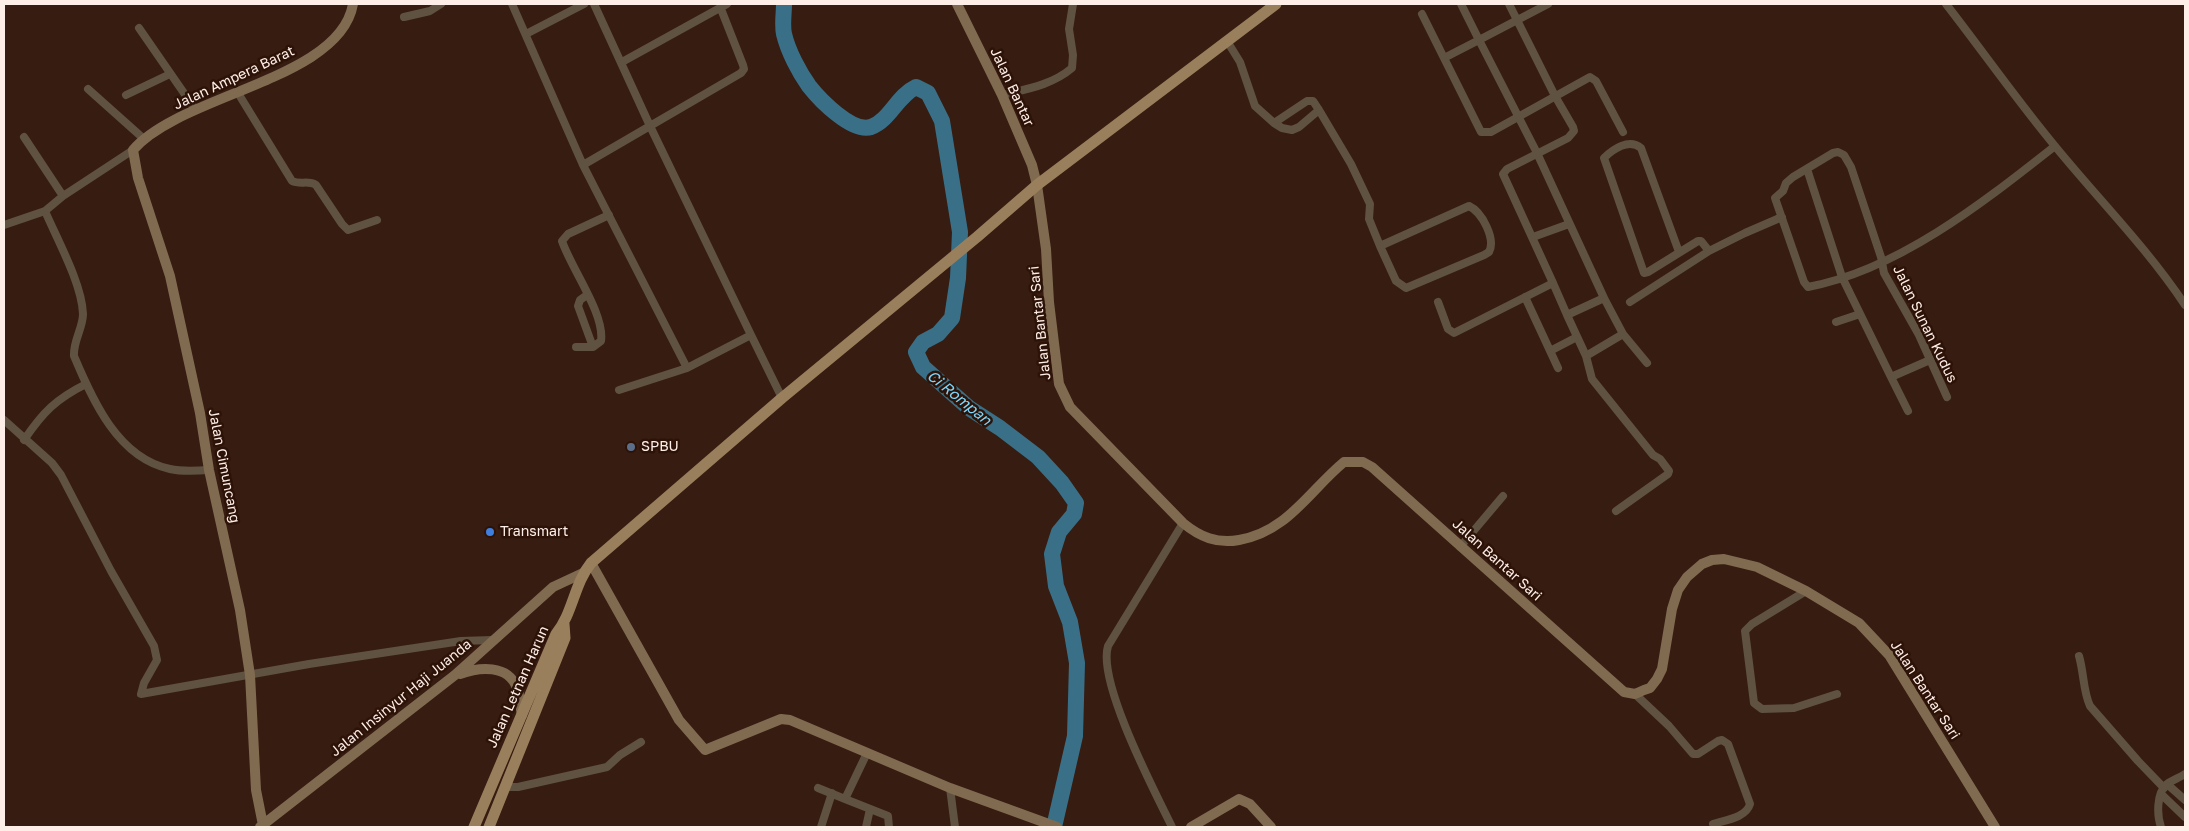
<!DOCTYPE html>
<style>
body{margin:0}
#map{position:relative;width:2189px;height:831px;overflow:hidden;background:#371c11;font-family:"Golos Text",sans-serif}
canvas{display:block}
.frame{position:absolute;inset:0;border:5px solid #feeee8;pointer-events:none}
</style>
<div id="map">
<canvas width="2189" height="831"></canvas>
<div class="frame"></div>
</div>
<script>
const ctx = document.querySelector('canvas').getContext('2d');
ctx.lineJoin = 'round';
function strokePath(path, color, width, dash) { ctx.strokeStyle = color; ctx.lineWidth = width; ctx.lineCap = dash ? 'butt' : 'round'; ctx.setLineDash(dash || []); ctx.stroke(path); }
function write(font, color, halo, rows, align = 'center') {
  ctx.font = font + ' "Golos Text",sans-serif'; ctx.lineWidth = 5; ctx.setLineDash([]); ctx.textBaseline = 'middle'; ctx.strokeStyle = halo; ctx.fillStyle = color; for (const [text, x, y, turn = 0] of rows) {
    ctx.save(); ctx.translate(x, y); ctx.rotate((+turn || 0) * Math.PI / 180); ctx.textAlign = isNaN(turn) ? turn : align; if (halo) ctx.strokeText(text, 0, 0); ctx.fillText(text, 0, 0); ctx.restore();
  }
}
const river = new Path2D(`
 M784 4C784 13 782 25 784 34 788 51 799 72 809 86 820 100 852 133 871 127 890 120 897 96 916 87L928 93 942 121 960 232 958 278 952 318 938 334 923 342 916 352 923 367 969 408 1000 428 1038 457 1062 483 1076 503 1074 514 1059 532 1052 554 1056 586 1070 622 1077 663 1075 736 1054 827`);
const street = new Path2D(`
 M512 4 583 165
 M594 4 650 126 751 335 687 368 619 390
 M1461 4 1479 40 1444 58 1481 132H1491L1590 77 1596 81 1623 132
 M1548 4 1479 40 1537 153 1604 298 1623 334 1586 356
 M1946 4C1981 49 2014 96 2050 140 2095 196 2145 245 2185 305
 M1422 14 1444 58
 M404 17 430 11 441 4
 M139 28 195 109
 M526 34 584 4
 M1227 41 1240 62 1255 106 1274 123 1282 128 1292 130 1299 127 1319 110 1351 164 1370 204 1369 219 1380 246 1469 206C1482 212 1496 239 1489 252L1484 255 1406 288 1396 281 1380 246
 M622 62 727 4
 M88 89 144 139
 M238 93 292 181C300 185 309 180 316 185L342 224 348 230 377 220
 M126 95 170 74
 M1002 95C1027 89 1052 85 1072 68L1073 55 1069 29 1073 4
 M1274 123 1307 101H1313L1319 110
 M24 137 63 196
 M1807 169 1842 277 1891 377 1930 360
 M45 211C57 239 82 284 83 314 83 328 73 341 74 356 93 401 118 458 170 469 183 472 196 471 209 470
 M4 225 45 211 63 196 133 150
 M1533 237 1569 224
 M1679 252 1641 148C1629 138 1613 149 1604 158L1644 273 1648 272 1698 241H1701L1709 251 1745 233 1782 217
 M1553 283 1567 315 1604 298
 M587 295 580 300 578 306 593 347
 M1525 297 1558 368
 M1438 302 1448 329 1454 333 1553 283 1503 174 1507 169 1568 138 1574 131 1573 127 1555 96 1509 4
 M1630 302 1709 251
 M1567 315 1586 356 1592 379 1653 455 1660 459 1669 471 1668 474 1616 511
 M1836 322 1860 314
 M1623 334 1647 363
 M751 335 782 398
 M576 347H593L601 341C605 314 571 268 562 241L568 234 609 215
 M1550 351 1577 337
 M687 368 583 165 741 73 744 69 743 65 721 9
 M1891 377 1908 411
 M1947 397 1919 335 1884 273 1881 257 1851 167 1844 155 1838 152 1833 153 1793 177 1786 183 1783 191 1775 198 1804 282 1808 287C1899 270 1985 201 2055 146
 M4 420 52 463 61 475 111 571 154 646 157 660 144 683 141 694 309 664 461 641 492 640
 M24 440C43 412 56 399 86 384
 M1460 547 1503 496
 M1806 591 1752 624 1745 631 1754 703 1762 709 1794 708 1837 694
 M2079 656C2084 673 2083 691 2090 706L2138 761 2164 788
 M1635 694 1669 726 1693 754H1698L1718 741 1722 740 1728 744 1750 804C1746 818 1725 820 1713 824
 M2167 784 2185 800
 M506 787H518L607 767 620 755 641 742
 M818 788 845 799 867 753
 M950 788 955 827
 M2162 795 2185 817
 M845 799 888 816 889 827
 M821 827 832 793
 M866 827 870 809
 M1172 827C1155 792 1097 682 1108 646L1183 523
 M2161 827C2157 816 2156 793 2167 784 2172 780 2179 778 2185 774`);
const secondary = new Path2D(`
 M957 4 1002 95 1032 165 1037 185 1046 249 1049 302 1059 384 1070 407 1183 523C1200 537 1217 544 1239 540 1287 532 1309 491 1344 462H1363L1372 467 1624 692 1635 694 1644 690 1650 688 1657 679 1662 669 1672 609 1678 590 1687 577 1702 564 1712 560 1724 559 1757 567 1806 591 1859 623 1889 655 1995 827
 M591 563 679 720 705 750 781 719 790 720 950 788 1057 827
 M460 674C479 667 508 664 517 688 520 695 520 706 522 715
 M263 825 256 790 250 675 240 610 209 470 200 413 170 276 138 178 133 150C181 94 340 80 353 4
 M260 827 455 675 553 587 583 573
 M1191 827 1239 799 1250 804 1271 827`);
const primary = new Path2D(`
 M474 827 556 634C573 613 574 584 591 563L782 398 977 237 1037 185 1276 4
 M489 827 565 638 564 624`);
const markers = [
 [631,447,5,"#5c6f8a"],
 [490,532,5,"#3f7fe0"]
];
const streetNames = [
 ["Jalan Ampera Barat",234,78,-25],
 ["Jalan Bantar",1012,87,65],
 ["Jalan Bantar Sari",1040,323,-96],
 ["Jalan Sunan Kudus",1925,324,64],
 ["Jalan Cimuncang",224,466,79],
 ["Jalan Bantar Sari",1497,560,42],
 ["Jalan Letnan Harun",518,687,-66],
 ["Jalan Bantar Sari",1925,690,57],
 ["Jalan Insinyur Haji Juanda",401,698,-39]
];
const poiNames = [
 ["SPBU",641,447],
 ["Transmart",500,532]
];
const waterNames = [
 ["Ci Rompan",959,398,39]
];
strokePath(river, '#397088', 16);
strokePath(street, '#5f5241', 8);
strokePath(secondary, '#806b51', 10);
strokePath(primary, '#9a7f5c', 11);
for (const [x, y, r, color] of markers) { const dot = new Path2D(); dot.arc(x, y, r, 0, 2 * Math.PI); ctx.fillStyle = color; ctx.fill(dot); strokePath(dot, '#2d1307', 2); }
write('14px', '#feeee8', '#2d1307', streetNames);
write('14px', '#feeee8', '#2d1307', poiNames, 'left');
write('italic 15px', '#7fd6fc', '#2d1307', waterNames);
</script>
